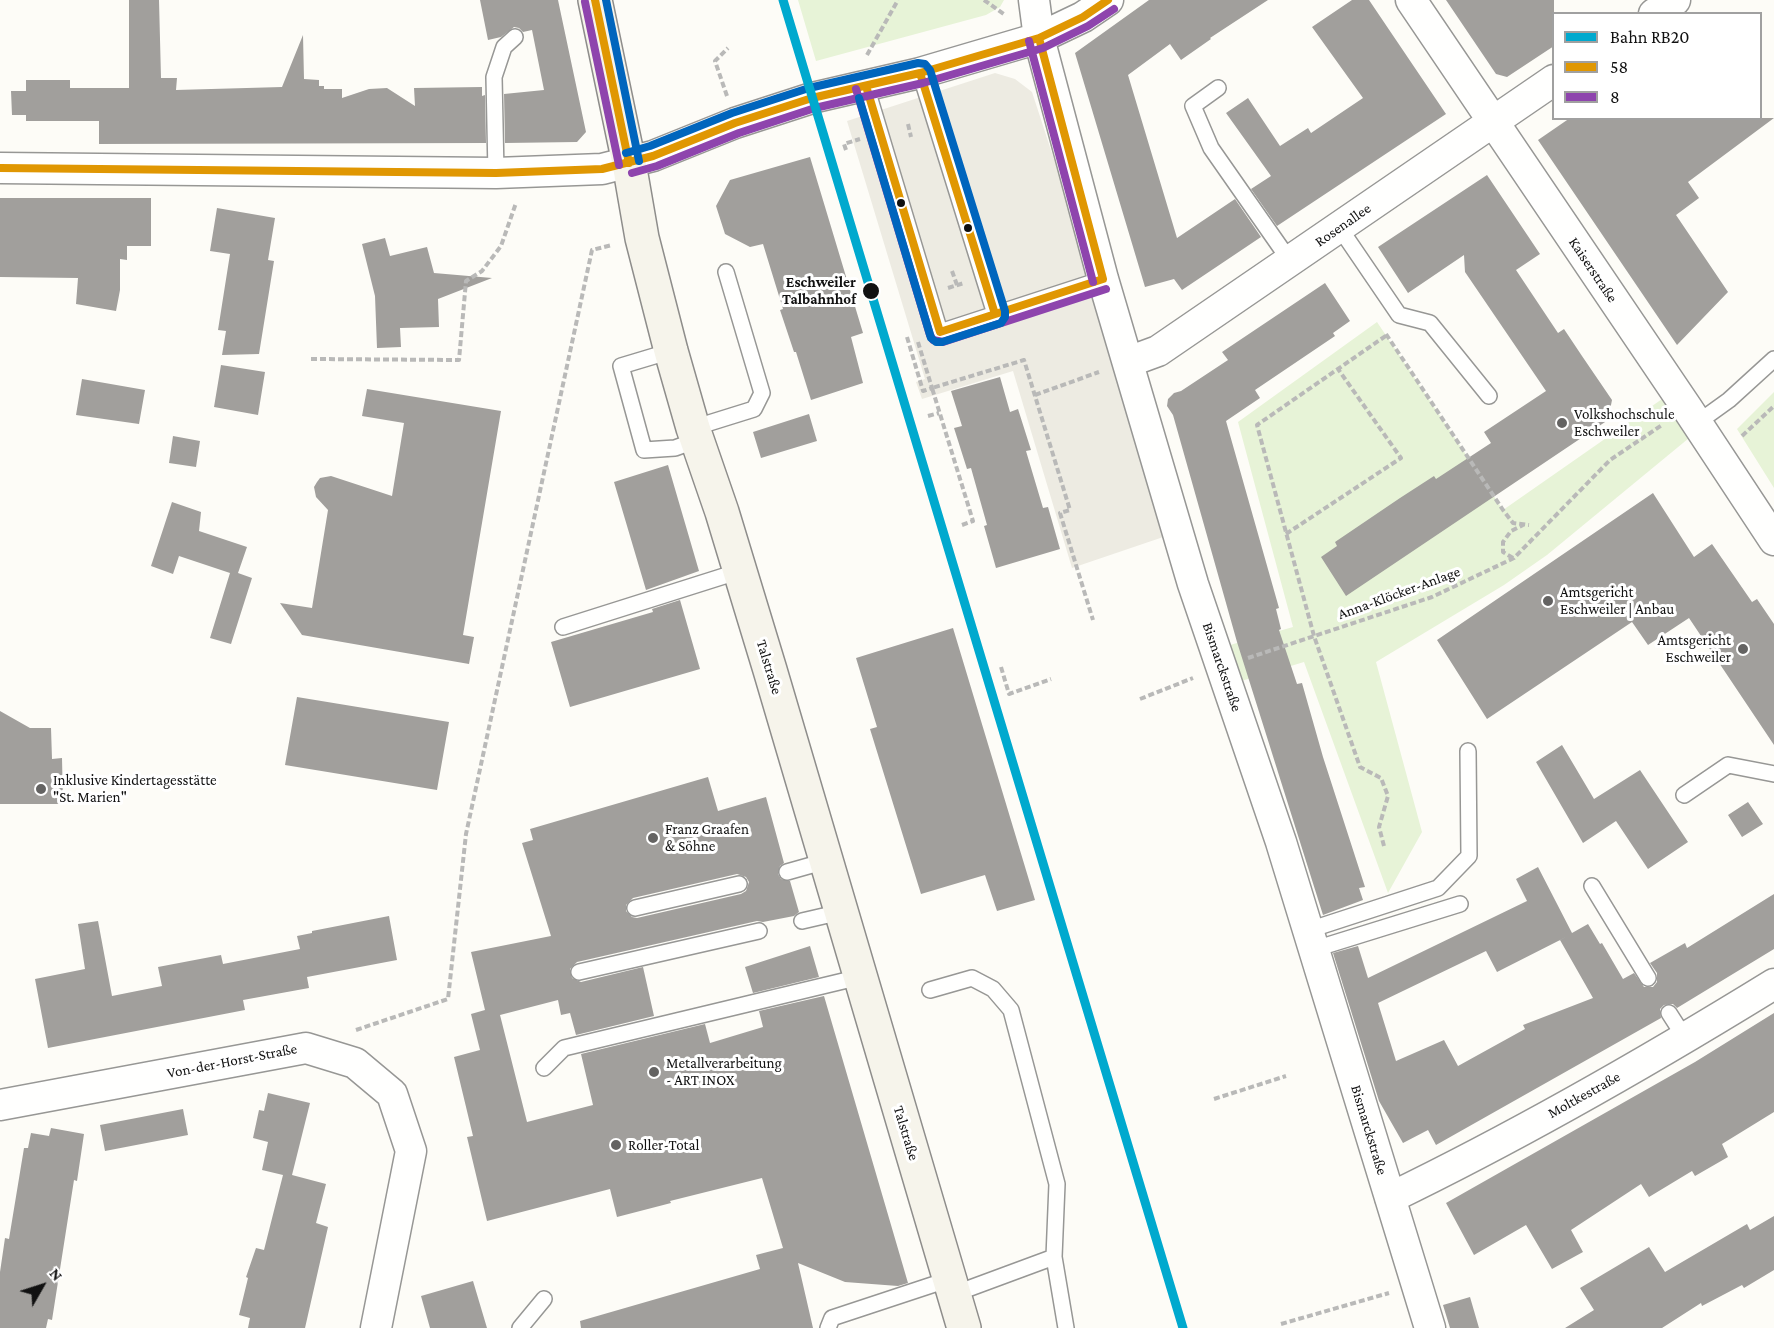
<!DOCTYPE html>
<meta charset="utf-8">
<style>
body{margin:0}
#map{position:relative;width:1774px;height:1328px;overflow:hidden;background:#fdfcf7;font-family:"Crimson Pro",serif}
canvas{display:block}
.legend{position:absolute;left:1552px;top:12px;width:210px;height:108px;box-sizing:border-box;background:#fff;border:2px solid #a0a0a0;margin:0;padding:8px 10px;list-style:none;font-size:18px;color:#111}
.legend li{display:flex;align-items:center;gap:12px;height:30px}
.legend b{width:30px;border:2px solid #a0a0a0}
.north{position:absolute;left:12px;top:1256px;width:60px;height:60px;-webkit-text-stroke:4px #fff;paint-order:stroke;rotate:51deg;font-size:16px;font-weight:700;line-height:24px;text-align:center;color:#111}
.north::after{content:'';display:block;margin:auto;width:21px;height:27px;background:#111;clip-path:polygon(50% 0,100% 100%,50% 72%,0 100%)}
</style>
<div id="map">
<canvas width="1774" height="1328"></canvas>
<ul class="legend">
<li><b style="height:8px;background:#00a9ce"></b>Bahn RB20</li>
<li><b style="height:8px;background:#e09702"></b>58</li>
<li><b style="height:8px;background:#8e44ad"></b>8</li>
</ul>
<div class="north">N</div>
</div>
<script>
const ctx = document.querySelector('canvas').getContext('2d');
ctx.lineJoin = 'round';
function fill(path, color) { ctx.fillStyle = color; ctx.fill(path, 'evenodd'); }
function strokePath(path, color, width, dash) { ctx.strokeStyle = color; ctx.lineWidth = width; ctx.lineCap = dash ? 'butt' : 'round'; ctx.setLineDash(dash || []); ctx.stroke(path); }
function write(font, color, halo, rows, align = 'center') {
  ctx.font = font + ' "Crimson Pro",serif'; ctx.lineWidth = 6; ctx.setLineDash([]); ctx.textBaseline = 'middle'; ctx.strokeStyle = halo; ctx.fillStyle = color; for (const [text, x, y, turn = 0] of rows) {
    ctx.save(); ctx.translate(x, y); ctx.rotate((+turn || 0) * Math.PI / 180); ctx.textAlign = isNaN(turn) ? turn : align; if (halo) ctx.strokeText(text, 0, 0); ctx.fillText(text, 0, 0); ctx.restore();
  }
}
const green = new Path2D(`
 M798 0H1004L1000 7 986 15 816 61Z
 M1377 322 1503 510 1675 390 1700 429 1547 555 1504 585 1376 662 1422 832 1388 893 1304 662 1228 685 1216 649 1293 627 1238 422Z
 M1774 392V488L1737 429Z`);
const plaza = new Path2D(`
 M995 73 1015 79 1032 92 1094 282 1178 532 1072 568 1013 371 922 399 916 382 925 379 847 121Z`);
const building = new Path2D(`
 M129 0H159L161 78H177L176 90 282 87 303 35 304 79 319 80V86H324V89H342V98L369 89 387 88 415 106 414 88 482 87V96L485 95 486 143 99 144V121H26V115H12L11 91H26V80H70V88H129Z
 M480 0H558L586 132 577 142 505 143 504 94 544 90 532 30 523 32 519 28 514 27 501 37 488 40Z
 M1149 0H1268L1210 38 1211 39 1181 60 1170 44 1128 75 1177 238 1235 199 1261 237 1182 290 1174 279 1145 287 1075 53Z
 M1352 0H1369L1446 114 1277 226 1251 189 1271 176 1226 113 1248 98 1280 146 1308 128 1311 133 1363 98 1312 27Z
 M1446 0H1554V46L1507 77 1496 74Z
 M1570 118H1774L1688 182 1699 198 1676 215 1728 292 1677 345 1538 140Z
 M810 157 863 333 851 337 863 383 811 400 796 352H794L780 310 783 309 763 244 750 247 725 234 716 206 730 180Z
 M1487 175 1540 254 1516 270 1558 333 1564 329 1582 356 1612 400 1610 410 1614 416 1346 596 1321 557 1337 546 1335 542 1400 498 1434 476 1436 479 1491 443 1484 432 1546 391 1465 272 1464 255 1408 293 1378 247Z
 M0 198H151V246H127V260L120 259V290L116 311 76 304 78 278 0 277Z
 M217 208 275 218 268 260 274 261 259 354 222 355 226 331 218 330 230 254 210 251Z
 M385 238 390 256 427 247 434 273 492 278 438 299 439 327 400 328 401 347 377 348 375 296 362 244Z
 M1325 283 1350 321 1333 333 1335 336 1255 390 1260 398 1226 421 1279 608 1276 609 1281 629 1279 630 1297 684 1302 683 1323 757 1365 887 1359 888 1363 900 1323 915 1237 642 1173 415 1167 406 1168 399 1174 393 1181 391 1228 360 1222 352Z
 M221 365 265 372 258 415 214 407Z
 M1000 377 1010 412 1018 409 1031 450 1026 451 1043 508 1048 507 1060 549 996 568 984 526 987 525 971 468 967 469 954 428 962 426 951 391Z
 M82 379 145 390 139 424 76 415Z
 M367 389 501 411 463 635 474 637 469 664 302 635 280 603 312 608 328 510 316 497 314 487 317 482 320 478 331 476 392 496 404 423 362 416Z
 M809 414 817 441 761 458 753 432Z
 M173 436 200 441 196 467 169 463Z
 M668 465 699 571 646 590 614 482Z
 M1653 493 1694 557 1712 544 1752 602 1757 599 1774 624V745L1689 618 1648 645 1632 622 1487 719 1437 640Z
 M172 502 201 512 199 531 247 547 238 573 252 578 231 644 210 638 230 573 179 556 173 574 151 566Z
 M680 600 700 669 570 707 551 642 653 612 652 609Z
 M953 628 1035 900 997 911 985 875 921 894 870 729 877 727 856 658Z
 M297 697 449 722 437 790 285 765Z
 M0 711 30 728H51L52 759 62 758 63 804H0Z
 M1562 745 1594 799 1640 770 1688 842 1648 869 1616 821 1583 843 1536 762Z
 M708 777 718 811 766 797 784 863 780 866 778 874 781 879 790 881 799 912 794 916 763 922 757 921 577 962 570 969 572 978 581 982 643 967 654 1016 576 1035 570 1013 561 1015 558 1000 500 1015 527 1122 593 1105 581 1054 705 1024 710 1043 763 1027 759 1011 824 996 908 1283 898 1286 845 1282 798 1263 813 1328H581L580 1321 760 1269 756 1255 783 1248 762 1178 670 1201 671 1203 617 1217 610 1189 487 1221 467 1137 473 1136 454 1057 480 1050 471 1014 485 1010 471 952 551 936 522 843 533 840 530 829ZM737 874 746 877 749 882 746 891 741 894 637 918 632 917 626 911V905L633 898Z
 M1748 802 1763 824 1742 837 1728 815Z
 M1538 867 1572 933 1588 924 1600 944 1602 943 1623 979 1634 973 1644 987H1653L1657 982V973L1650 963 1685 943 1687 948 1774 894V949L1677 1008 1673 1004 1664 1005 1660 1009 1661 1018 1436 1145 1428 1130 1403 1143 1379 1101 1333 953 1358 946 1368 978 1527 901 1516 879ZM1568 936 1560 940 1593 998 1523 1025 1525 1029 1458 1066 1444 1040 1396 1061 1378 1003 1486 951 1497 972Z
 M389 916 397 960 307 977 309 988 243 1000 245 1010 48 1048 35 979 85 969 78 924 98 921 112 996 162 986 158 967 221 955 223 964 300 949 297 936 312 933V931Z
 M810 946 819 977 753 993 745 967Z
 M1774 1013V1112L1722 1144 1728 1157 1695 1176 1692 1171 1649 1197 1641 1184 1571 1230 1583 1252 1552 1269 1526 1225 1474 1255 1446 1203 1695 1062Z
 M268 1093 310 1103 292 1175 326 1184 316 1223 328 1227 305 1328H248L250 1318 239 1315 248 1278 246 1277 256 1248 264 1250 283 1175 262 1170 268 1142 253 1138 259 1110 264 1111Z
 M183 1109 188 1135 105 1151 100 1125Z
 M51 1128 84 1134 77 1181 74 1180 52 1320 48 1319 46 1328H0V1272L5 1238 9 1239 24 1148H28L31 1133 49 1136Z
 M1774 1216V1270L1744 1288 1742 1285 1702 1306 1701 1303 1662 1328H1565L1594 1310 1580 1288 1649 1247 1665 1272 1747 1224 1750 1230Z
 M473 1281 487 1328H430L421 1296Z
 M1470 1297 1479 1328H1450L1443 1305Z`);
const path = new Path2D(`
 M984 0 1005 15
 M867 55 898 0
 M727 96 715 61 728 48
 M908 124 911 137
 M846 150 844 144 860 139
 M952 271 957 285
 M948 288 964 283
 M1386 334 1503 510 1513 523 1529 525
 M907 337 923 391 932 388 918 342
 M311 359 459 360 466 281 482 271 501 246 516 203
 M1035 395 1099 372
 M928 416 939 413
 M1742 436 1774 406
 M962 525 973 521 932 388 1024 360 1070 510 1060 513 1093 620
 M1286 534 1401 458 1338 369
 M1513 558 1503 552V542L1511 531 1523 525
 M1248 658 1432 597 1514 558 1610 460 1662 425
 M1001 667 1009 694 1051 679
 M1140 699 1193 678
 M1384 846 1379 827 1388 796 1381 778 1360 767 1314 636 1257 425 1387 335
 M356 1030 448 999 466 834 592 250 612 245
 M1214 1099 1286 1076
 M1281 1324 1389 1293`);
const service = new Path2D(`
 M920 73 995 314
 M866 86 940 332 1103 279
 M1218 88 1193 106 1211 148 1290 261
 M496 173 494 77 504 47 515 37
 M1339 227 1399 315 1430 323 1489 396
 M671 351 621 366 644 450 675 448 697 440
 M1697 423 1729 400 1774 359
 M693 428 754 409 762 393 726 272
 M563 627 740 571
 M1684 795 1728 765 1774 774
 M787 872 826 861
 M1592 886 1648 978
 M635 908 739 884
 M802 921 841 912
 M1309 930 1438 888 1469 856 1468 751
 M1315 949 1460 904
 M579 972 759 931
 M930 990 972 978 993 989 1011 1010 1057 1184 1054 1257 1066 1328
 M1669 1013 1685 1038
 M544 1068 564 1048 860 977
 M954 1294 1054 1257
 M520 1328 544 1299
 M828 1328 832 1318 950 1279`);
const minor = new Path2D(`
 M1034 0 1039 38 1103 279 1193 584 1281 842 1430 1328
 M1411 0 1687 408 1774 540
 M1654 14 1675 0
 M0 168 496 173 602 169 653 156 735 123 812 98 920 73 1039 38 1083 17 1108 0
 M1128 362 1158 351 1554 80
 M0 1105 306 1048 355 1063 392 1094 411 1151 376 1328
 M1390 1198C1522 1134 1649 1061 1774 984`);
const secondary = new Path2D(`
 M595 0 629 163 642 238 671 351 693 428 722 512 770 670 964 1328`);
const bus1 = new Path2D(`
 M595 0 629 163
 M920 73 995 314
 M866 86 940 332 1103 279 1039 38
 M0 168 496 173 602 169 653 156 735 123 812 98 920 73 1039 38 1083 17 1108 0`);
const bus2 = new Path2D(`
 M585 2 619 165
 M1029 41 1093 282
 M856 89 930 335 933 340 943 342 1106 289
 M632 173 657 166 739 133 815 108 923 83 1043 48 1088 26 1114 9`);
const bus3 = new Path2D(`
 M606 0 639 161
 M626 153 650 146 732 113 809 88 918 63 925 64 930 70 1005 311V317L1001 323 942 342H936L931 338 859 98`);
const rail1 = new Path2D(`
 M783 0 1183 1328`);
const markers = [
 [901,203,5,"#111"],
 [968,228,5,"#111"],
 [871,291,9,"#111"],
 [1562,423,6,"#646362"],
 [1548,601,6,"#646362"],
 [1743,649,6,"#646362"],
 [41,789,6,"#646362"],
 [653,838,6,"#646362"],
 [654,1072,6,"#646362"],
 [616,1145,6,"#646362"]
];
const streetNames = [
 ["Rosenallee",1343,225,-35],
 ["Kaiserstraße",1593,270,56],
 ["Anna-Klöcker-Anlage",1399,593,-20],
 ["Talstraße",769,667,73],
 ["Bismarckstraße",1222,667,71],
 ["Von-der-Horst-Straße",232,1061,-11],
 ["Moltkestraße",1584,1095,-29],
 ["Bismarckstraße",1369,1130,73],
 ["Talstraße",906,1133,73]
];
const stopNames = [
 ["Eschweiler",856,282],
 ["Talbahnhof",856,299]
];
const poiNames = [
 ["Volkshochschule",1574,414],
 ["Eschweiler",1574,431],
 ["Amtsgericht",1560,592],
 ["Eschweiler | Anbau",1560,609],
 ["Amtsgericht",1731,640,"right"],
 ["Eschweiler",1731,657,"right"],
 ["Inklusive Kindertagesstätte",53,780],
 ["\"St. Marien\"",53,797],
 ["Franz Graafen",665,829],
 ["& Söhne",665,846],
 ["Metallverarbeitung",666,1063],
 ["- ART INOX",666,1080],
 ["Roller-Total",628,1145]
];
fill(green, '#e7f3d7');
fill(plaza, '#edebe2');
fill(building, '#a19f9c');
strokePath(service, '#979795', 18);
strokePath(minor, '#979795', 33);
strokePath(secondary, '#8e8d8b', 36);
strokePath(path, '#b9b9b8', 4, [6, 3]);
strokePath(service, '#fffffe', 15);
strokePath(minor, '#fffffe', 30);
strokePath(secondary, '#f6f4eb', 33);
strokePath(bus1, '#e09702', 8);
strokePath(bus2, '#8e44ad', 8);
strokePath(bus3, '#0065bd', 8);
strokePath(rail1, '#00a9ce', 9);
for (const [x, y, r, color] of markers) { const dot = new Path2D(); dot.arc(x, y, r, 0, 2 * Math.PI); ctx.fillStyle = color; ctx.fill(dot); strokePath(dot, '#fff', 2); }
write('15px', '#111', '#fff', streetNames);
write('bold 15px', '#111', '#fff', stopNames, 'right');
write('15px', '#111', '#fff', poiNames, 'left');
</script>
